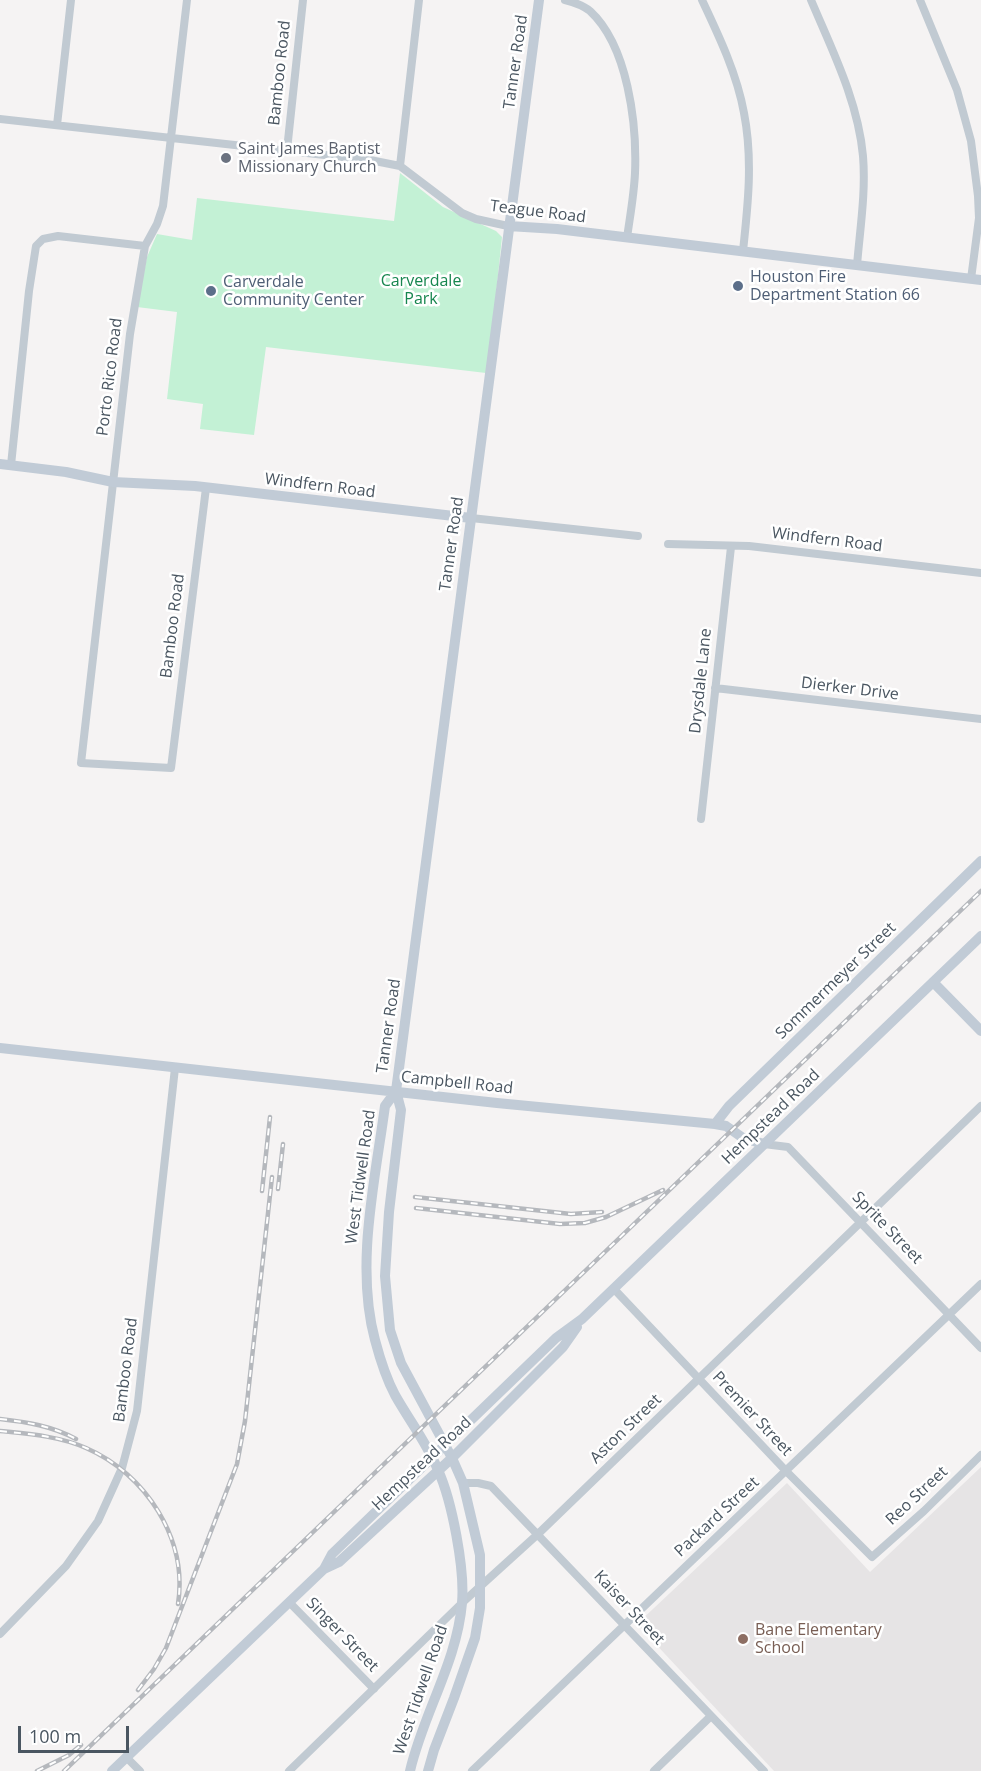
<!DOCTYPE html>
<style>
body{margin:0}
#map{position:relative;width:981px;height:1771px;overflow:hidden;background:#f5f3f3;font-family:"Open Sans",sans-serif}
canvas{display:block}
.scale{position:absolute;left:18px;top:1726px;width:111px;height:27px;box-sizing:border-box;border:3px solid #4a5661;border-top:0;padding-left:8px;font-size:18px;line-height:21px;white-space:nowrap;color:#4a5661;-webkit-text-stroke:4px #fff;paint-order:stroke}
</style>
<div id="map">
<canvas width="981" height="1771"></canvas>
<div class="scale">100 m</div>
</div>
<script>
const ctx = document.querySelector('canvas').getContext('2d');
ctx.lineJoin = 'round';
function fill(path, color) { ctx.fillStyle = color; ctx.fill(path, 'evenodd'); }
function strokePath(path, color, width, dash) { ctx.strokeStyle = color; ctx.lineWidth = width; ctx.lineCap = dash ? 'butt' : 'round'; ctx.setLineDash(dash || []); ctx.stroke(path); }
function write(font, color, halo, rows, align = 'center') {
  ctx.font = font + ' "Open Sans",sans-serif'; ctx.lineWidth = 5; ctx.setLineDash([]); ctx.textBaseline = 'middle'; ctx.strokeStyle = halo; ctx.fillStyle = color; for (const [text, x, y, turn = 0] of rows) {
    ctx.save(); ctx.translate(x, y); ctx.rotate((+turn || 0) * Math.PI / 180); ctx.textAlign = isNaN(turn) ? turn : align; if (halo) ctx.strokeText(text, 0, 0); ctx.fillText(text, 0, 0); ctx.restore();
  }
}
const education = new Path2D(`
 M981 1467V1771H774L637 1624 787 1483 870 1572Z`);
const green = new Path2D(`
 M400 173 443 207 496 231 502 237 495 304 486 373 266 347 254 435 200 429 203 404 167 399 177 312 137 307 147 257 157 234 192 240 197 198 394 221Z`);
const street = new Path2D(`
 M187 0 163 206 157 224 145 246 130 334 81 763 171 768 206 488
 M565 0C573 2 584 6 590 11 628 46 637 124 635 173 634 195 630 216 627 238
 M702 0C719 36 737 74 744 113 753 159 748 205 743 251
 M811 0C832 50 858 101 863 156 866 192 860 229 857 265
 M920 0 957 90 971 141 978 196 979 218 971 279
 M0 119 370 160 400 166 462 213 476 219 508 226
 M57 125 71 0
 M287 150 303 0
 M400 166 419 0
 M11 465 29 291 36 246 43 239 58 236 145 246
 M471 518 638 536
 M668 544 749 546 981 573
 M715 688 981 719
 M701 819 731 547
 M764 1144 788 1147 981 1348
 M614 1289 787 1472 872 1557 924 1511 981 1455
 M463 1483H478L491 1486 764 1771
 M289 1602 374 1689
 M0 1634 66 1566 98 1521 122 1468 137 1411 175 1068
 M126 1757 140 1771
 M289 1771 463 1602 538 1534 981 1106
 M472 1771 981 1284
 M654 1771 711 1716`);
const secondary = new Path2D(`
 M508 226 557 229 981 280
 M0 464 66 472 113 482 195 486 471 518
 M933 982 981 1031
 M0 1048 497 1103 715 1124 726 1126 743 1138 764 1144
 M396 1091 385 1106C375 1181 355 1266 375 1340 380 1359 386 1378 395 1395 409 1420 427 1443 438 1470 452 1501 465 1569 462 1603 457 1662 423 1714 410 1771
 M715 1124 729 1106 981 861
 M324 1569 332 1554 556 1338 582 1319 981 936
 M112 1771 324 1569 339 1562 452 1458 563 1347 577 1327
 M428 1771 434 1750 454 1698 475 1638 480 1608V1555L463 1483 452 1458 401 1363 390 1330 385 1276 389 1212 401 1110 396 1091 539 0`);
const rail = new Path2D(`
 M278 1189 283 1144
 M262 1191 270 1117
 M415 1197 571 1214 602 1212
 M416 1208 560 1224 585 1223 606 1217 663 1190
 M0 1419C27 1422 52 1426 76 1439
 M0 1431C29 1434 59 1436 86 1448 146 1474 188 1539 178 1604
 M138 1690 154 1669 166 1648 237 1464 245 1421 272 1177
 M37 1771 69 1755 81 1745
 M64 1771 981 891`);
const markers = [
 [226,158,6,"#6b7280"],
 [738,286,6,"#5c6f8a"],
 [211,291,6,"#5c6f8a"],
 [743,1639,6,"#8d6e63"]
];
const streetNames = [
 ["Tanner Road",516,62,-82],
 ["Bamboo Road",280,73,-84],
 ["Teague Road",538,212,7],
 ["Porto Rico Road",110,377,-83],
 ["Windfern Road",320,486,7],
 ["Windfern Road",827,540,7],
 ["Tanner Road",452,544,-82],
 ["Bamboo Road",173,626,-83],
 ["Drysdale Lane",701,681,-84],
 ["Dierker Drive",850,689,7],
 ["Sommermeyer Street",836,981,-44],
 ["Tanner Road",389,1026,-82],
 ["Campbell Road",457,1083,6],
 ["Hempstead Road",771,1117,-44],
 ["West Tidwell Road",361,1177,-82],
 ["Sprite Street",887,1228,46],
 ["Bamboo Road",126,1370,-83],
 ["Premier Street",752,1414,47],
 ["Aston Street",626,1429,-44],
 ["Hempstead Road",422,1464,-43],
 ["Reo Street",917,1496,-43],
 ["Packard Street",717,1517,-43],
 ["Kaiser Street",629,1608,47],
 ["Singer Street",342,1635,46],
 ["West Tidwell Road",421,1690,-71]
];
const worshipNames = [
 ["Saint James Baptist",238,149],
 ["Missionary Church",238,167]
];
const serviceNames = [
 ["Houston Fire",750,277],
 ["Department Station 66",750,295],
 ["Carverdale",223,282],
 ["Community Center",223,300]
];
const parkNames = [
 ["Carverdale",421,281],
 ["Park",421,299]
];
const educationNames = [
 ["Bane Elementary",755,1630],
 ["School",755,1648]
];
fill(education, '#e6e4e5');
fill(green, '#c3f1d5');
strokePath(street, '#c1cad2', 8);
strokePath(secondary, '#c1cbd6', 10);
strokePath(rail, '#b5b8bd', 4.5);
strokePath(rail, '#fff', 2, [7]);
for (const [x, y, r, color] of markers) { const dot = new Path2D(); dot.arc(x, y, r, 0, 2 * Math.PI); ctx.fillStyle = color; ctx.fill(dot); strokePath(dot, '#fff', 2); }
write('16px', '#4a5661', '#fff', streetNames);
write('16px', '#5b616d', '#fff', worshipNames, 'left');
write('16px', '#4e5e75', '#fff', serviceNames, 'left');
write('16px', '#17864f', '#fff', parkNames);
write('16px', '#785e54', '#fff', educationNames, 'left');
</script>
